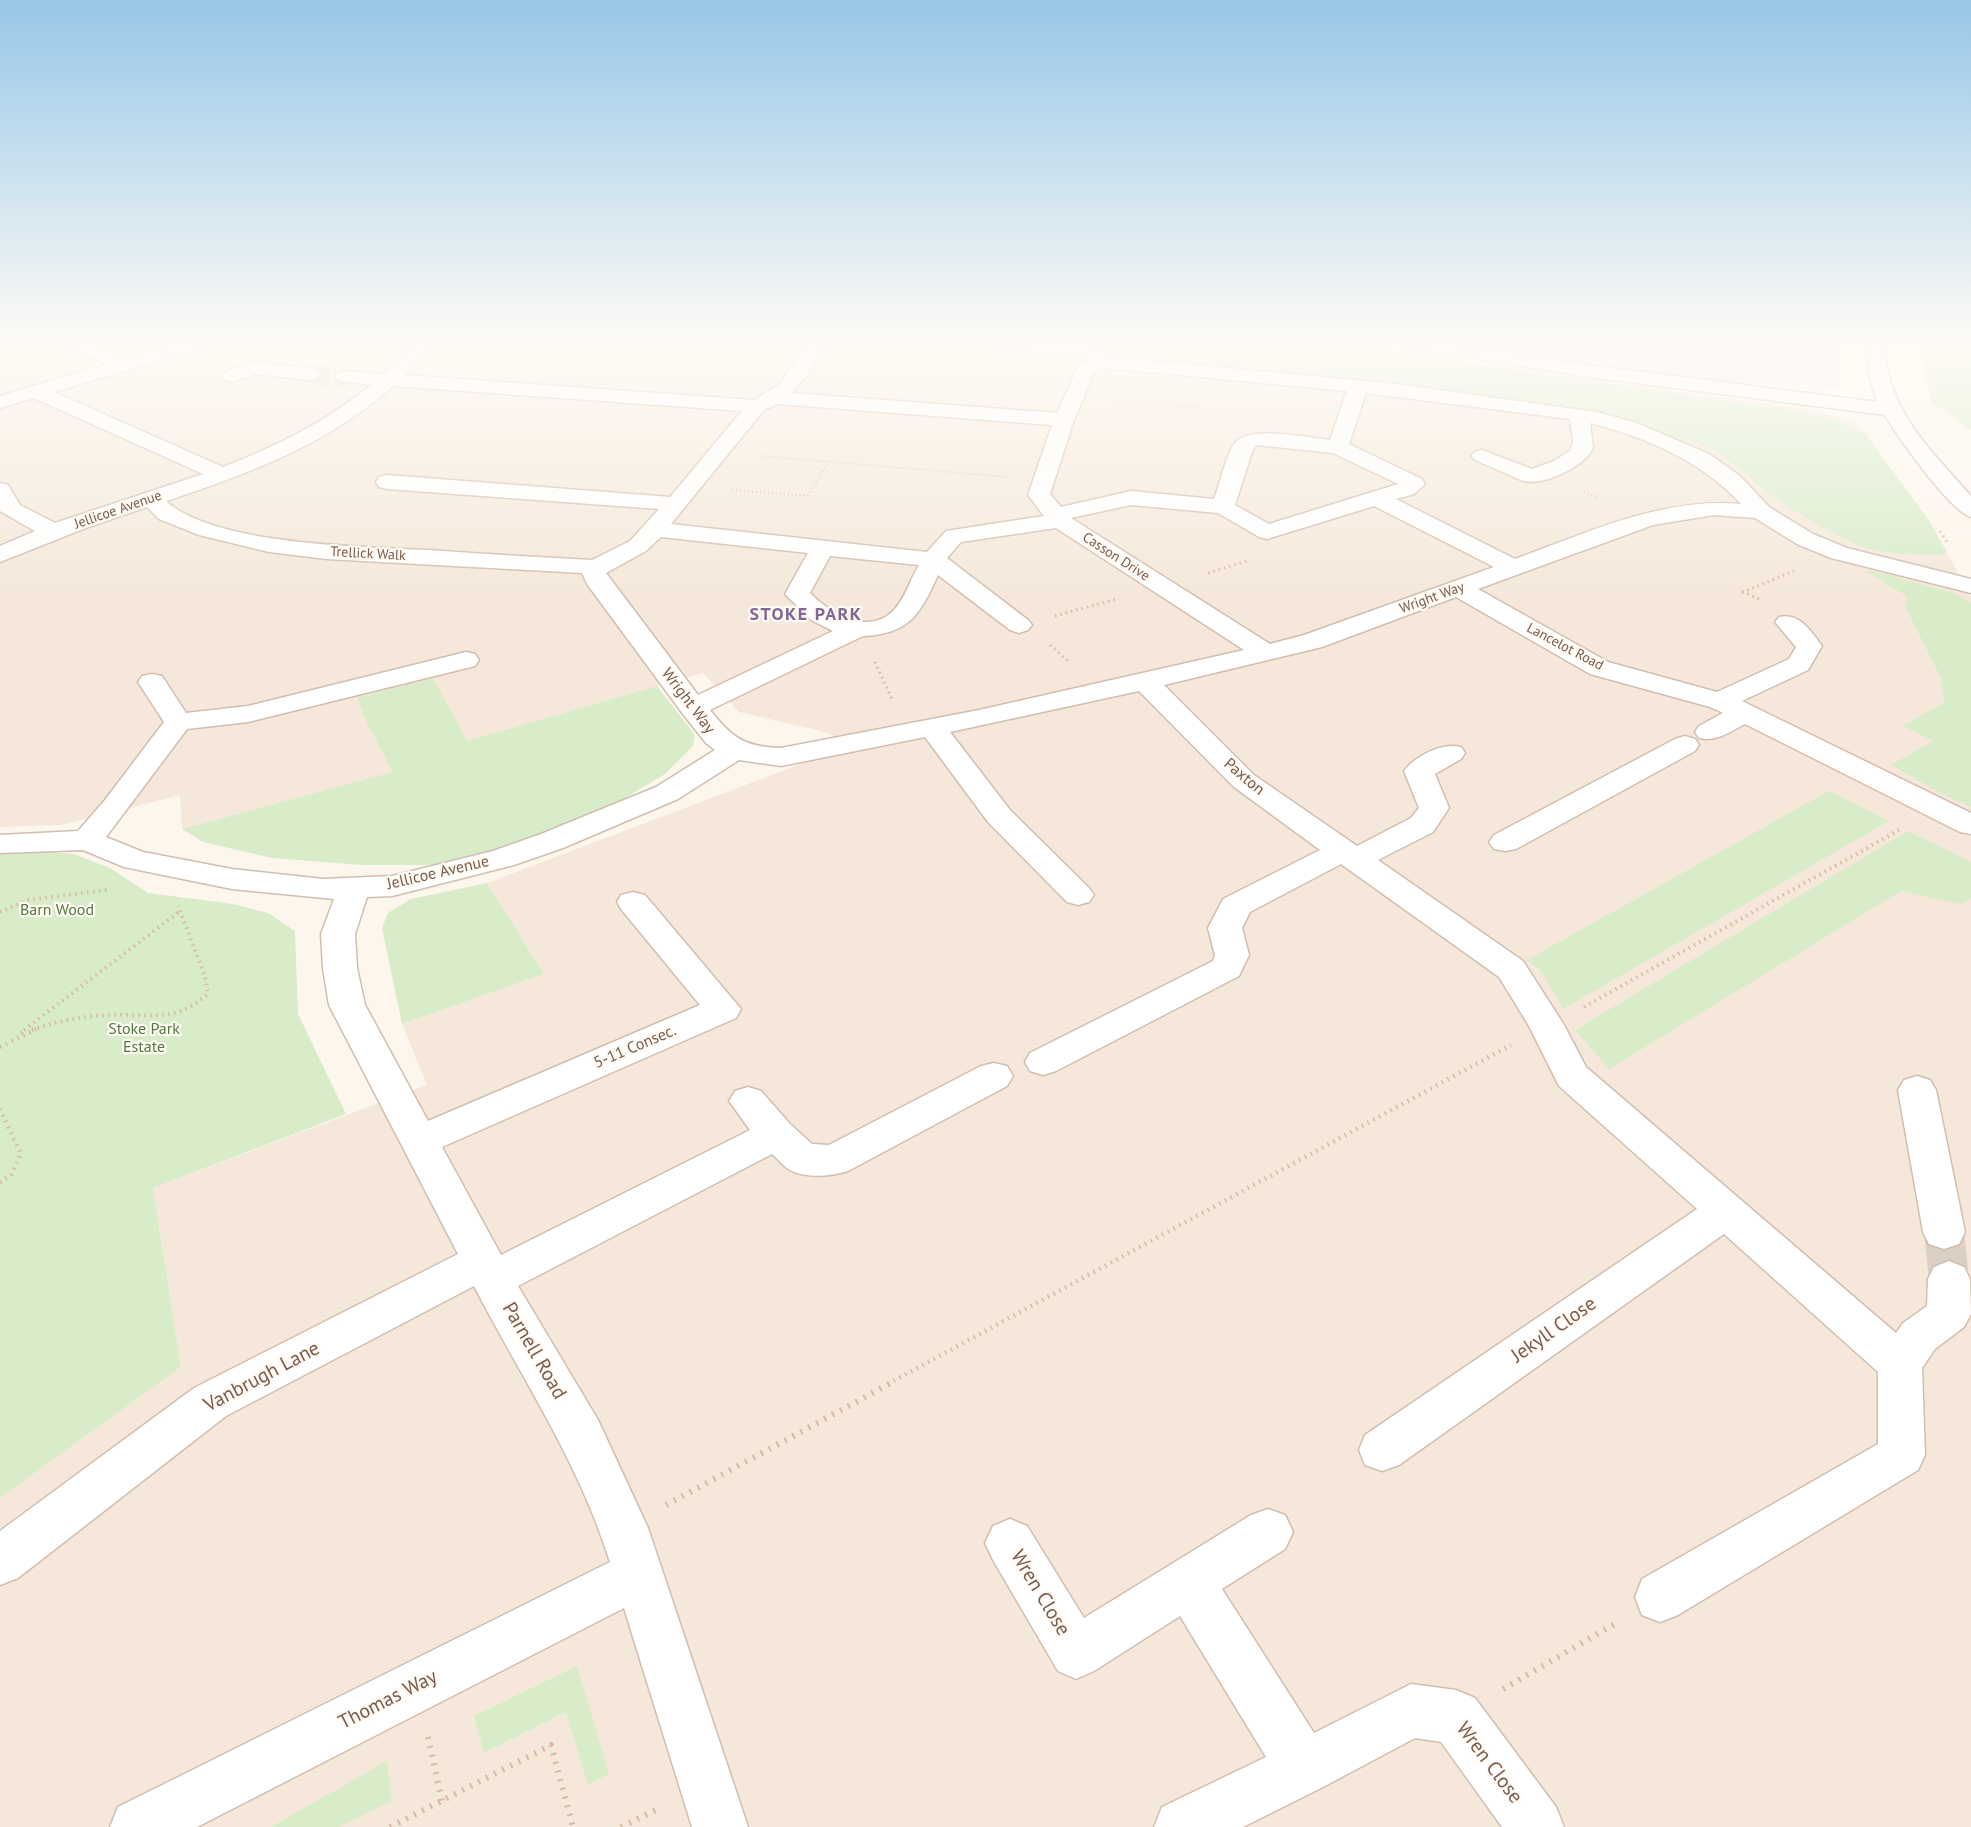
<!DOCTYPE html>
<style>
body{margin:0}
canvas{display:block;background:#fdf6ec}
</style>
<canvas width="1971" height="1827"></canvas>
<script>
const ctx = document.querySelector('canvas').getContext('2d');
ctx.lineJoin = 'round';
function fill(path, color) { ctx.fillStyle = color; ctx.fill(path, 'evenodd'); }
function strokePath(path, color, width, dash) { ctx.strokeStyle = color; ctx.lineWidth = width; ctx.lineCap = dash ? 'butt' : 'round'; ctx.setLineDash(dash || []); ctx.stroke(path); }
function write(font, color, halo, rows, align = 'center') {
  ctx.font = font + ' "PT Sans",sans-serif'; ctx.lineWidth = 4.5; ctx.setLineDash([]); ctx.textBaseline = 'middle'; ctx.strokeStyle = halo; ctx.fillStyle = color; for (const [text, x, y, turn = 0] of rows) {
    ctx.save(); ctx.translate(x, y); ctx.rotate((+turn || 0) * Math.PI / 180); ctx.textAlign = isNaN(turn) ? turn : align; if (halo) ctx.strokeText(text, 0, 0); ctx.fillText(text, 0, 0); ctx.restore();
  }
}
const residential = new Path2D(`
 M0 343H1339L1823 412 1853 422 1867 436 1930 522 1971 597V1827H0V1498L181 1367 153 1188 427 1085 402 1024 544 974 487 883 806 762 866 747 817 730 739 712 703 673 467 741 357 698 365 719 394 772 182 829 180 795 61 825 0 827Z`);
const education = new Path2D(`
 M1408 343H1833L1841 387 1702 381Z`);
const green = new Path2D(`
 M1096 343H1329L1818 415 1841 422 1867 436 1930 522 1947 552 1941 555 1897 554 1864 548 1827 530 1777 500 1720 453 1684 438H1674L1633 421 1582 409 1420 388 1121 359 1095 346Z
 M1920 343H1971V430L1931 401Z
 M1870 570 1953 593 1971 603V807L1941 793 1891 765 1933 741 1903 726 1945 702 1940 676 1906 608 1907 596 1867 572Z
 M433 678 467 741 657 686 695 735 693 746 665 774 620 801 515 845 433 865H361L272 858 203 842 182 829 393 772 365 719 357 698Z
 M1829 791 1889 821 1563 1009 1542 972 1527 960Z
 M1908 831 1971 862V899L1960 904 1901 891 1609 1069 1575 1030Z
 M17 849 74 854 110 868 148 893 233 904 268 913 295 931 298 1014 346 1114 153 1188 181 1367 0 1498V850Z
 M487 883 544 974 402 1024 382 928 388 913 411 899Z
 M577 1666 609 1774 588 1785 566 1712 484 1753 474 1716Z
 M387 1761 392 1801 339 1827H271Z`);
const minorTunnelFar1 = new Path2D(`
 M310 374 345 377`);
const minorTunnel = new Path2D(`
 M1944 1232 1949 1279`);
const pathFar4 = new Path2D(`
 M1751 343 1836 364
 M1833 343 1836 364
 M1111 400 1217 409 1218 404
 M762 456 1006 477
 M732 490 807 496 829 462
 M1584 492 1599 498`);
const pathFar3 = new Path2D(`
 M1940 531 1949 545
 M1208 573 1247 561
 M1759 599 1743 592 1794 571
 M1055 616 1117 599
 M1050 645 1069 662
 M875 662 892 699`);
const pathFar2 = new Path2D(`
 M0 912 28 900 107 890
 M1584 1007 1899 830
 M24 1030 180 911
 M32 1030C57 1021 84 1016 110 1015 152 1013 173 1024 208 994L205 976 178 906`);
const pathFar1 = new Path2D(`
 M21 1033 26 1029
 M0 1047 36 1029
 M0 1109 21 1154 11 1175 0 1182
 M888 1384 1511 1045`);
const path = new Path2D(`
 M666 1505 891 1383
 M1503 1689 1618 1622
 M428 1737 442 1801
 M390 1827 551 1745 573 1827
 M621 1827 658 1809`);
const minor = new Path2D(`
 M65 343H90L125 359 177 343H207L204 347 54 392 223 467C277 446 326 422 371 385L338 381 335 377 338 373 345 371 384 374 416 343H436L404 375 754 400 780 384 807 343H825L808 373 792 393 1057 413 1077 369 1079 365 1092 360 1084 356 994 348 985 343 1087 345 1120 358 1396 384 1596 412 1634 422 1709 454 1740 476 1769 507 1813 534 1847 548 1971 579V593L1831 558 1797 544 1755 518 1714 515 1653 525 1478 589 1608 662 1717 692 1789 659 1796 647 1775 622 1779 617C1799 612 1811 631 1822 646L1808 670 1742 701 1971 813V834L1960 832 1745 724C1729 732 1717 742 1699 738L1695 732 1699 726 1723 713 1710 707 1590 674 1456 597 1322 647 1164 685 1254 775 1357 846 1411 818 1419 808 1404 771C1415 756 1443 742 1461 747L1465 753 1461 759 1435 774 1449 808 1433 832 1378 860 1523 961 1564 1025 1586 1067 1896 1333 1903 1323 1927 1306 1928 1279 1934 1267 1949 1261 1964 1267 1970 1279 1971 1314 1964 1327 1935 1349 1922 1368 1925 1455 1918 1470 1678 1615 1660 1622 1642 1615 1635 1597 1642 1579 1878 1444V1372L1724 1234 1399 1465 1382 1471 1365 1465 1359 1450 1365 1435 1697 1209 1559 1086 1529 1026 1499 977 1341 864 1250 912 1242 928 1249 955 1239 976 1056 1071 1043 1075 1030 1071 1025 1062 1030 1053 1213 961 1215 955 1208 928 1223 899 1320 850 1234 787 1139 691 950 732 1010 810 1089 888 1094 895 1089 902 1078 905 1067 902 988 822 925 737 781 766 739 760 678 799 563 848 514 865 392 896 367 897 355 934 357 968 365 1005 428 1121 700 1005 621 909 617 902 621 895 633 892 645 895 741 1009 736 1018 442 1147 501 1255 750 1130 729 1101 735 1091 748 1087 761 1091 790 1124 812 1144 829 1145 981 1066 994 1063 1007 1066 1013 1076 1007 1086 848 1171C831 1176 807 1179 790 1170 784 1167 778 1159 772 1154L518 1286 598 1420 648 1528 748 1827H692L624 1608 197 1827H110L118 1807 610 1562C579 1462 521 1377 474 1286L226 1416 18 1578 0 1585V1531L194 1388 458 1254 329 1005 323 968 321 934 334 899 232 889 124 867 83 850 0 853V835L78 831 105 800 164 722 138 682 142 676 152 674 162 676 186 713 248 706 466 652 475 654 479 660 475 666 248 722 187 729 106 837 143 852 232 869 323 879 392 876 493 851 541 834 656 787 715 750 706 743 683 714 587 584 582 573 327 559 269 552 199 535 159 519 147 507 83 529 0 562V546L35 531 0 511V483L8 485 20 505 55 523 203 474 34 398 0 408V396L107 364 68 347ZM1103 369H1116L1347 391 1330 440C1308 438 1250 425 1235 443 1226 454 1220 484 1214 499L1131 491 1061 507 1050 494 1074 420 1094 372ZM393 386 742 411 670 497 387 475 379 477 376 482 379 487 387 489 659 509 630 541 592 560C537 557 483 554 428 550 363 547 214 545 166 501 248 474 327 445 393 386ZM1366 393 1570 419 1573 440 1571 450 1554 461 1532 469 1482 450 1475 452 1471 456 1475 460 1523 481C1544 486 1584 467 1593 448L1590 423C1645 437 1702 461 1741 504 1662 497 1587 533 1515 559L1396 499 1414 494 1425 484 1422 479 1349 444ZM778 404 1052 425 1028 495 1044 516 946 531 927 552 671 524 764 410ZM1257 445 1333 453 1398 484 1269 524 1235 505 1253 449ZM1131 505 1218 513 1259 537 1267 539 1374 506 1494 567 1304 635 1270 644 1071 518ZM1056 528 1244 650 979 710 781 748C745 747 732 738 710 710L863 636C910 634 920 614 938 575L1010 630 1019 633 1028 630 1032 625 1028 620 947 558 961 542ZM661 537 808 553 785 594 811 620 833 631 698 695 606 573 646 551ZM830 556 919 565C910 580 905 599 893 611 867 636 830 613 810 593Z
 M1399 343H1444L1589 365 1877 402 1870 378 1865 343H1883C1891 416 1926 444 1971 496V517C1951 512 1897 436 1885 415L1589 377 1408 348Z
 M255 362 310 368 317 370 320 374 317 378 310 380 256 374 232 382 225 380 222 376 225 372Z
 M1685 736 1695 739 1699 745 1695 751 1516 849 1505 851 1494 849 1489 842 1494 835 1675 739Z
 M1917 1076 1930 1080 1936 1090 1965 1232 1959 1244 1944 1249 1929 1244 1923 1232 1898 1090 1904 1080Z
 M1268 1509 1285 1515 1293 1532 1285 1549 1222 1589 1314 1733 1411 1684 1456 1690 1475 1698 1556 1807 1564 1827H1502L1441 1742 1415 1738 1323 1787 1243 1827H1154L1162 1807 1266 1757 1180 1616 1094 1671 1076 1679 1058 1671 993 1560 985 1543 993 1526 1010 1519 1027 1526 1084 1618 1251 1515Z`);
const farStreetnames = [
 ["Jellicoe Avenue",118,510,-19],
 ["Trellick Walk",368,554,3],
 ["Casson Drive",1116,557,33],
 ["Wright Way",1432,598,-20],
 ["Lancelot Road",1565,647,28]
];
const streetNames = [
 ["Wright Way",688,701,53],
 ["Paxton",1244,777,40],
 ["Jellicoe Avenue",438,873,-13],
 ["5-11 Consec.",635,1047,-23]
];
const parkNames = [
 ["Barn Wood",57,910],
 ["Stoke Park",144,1029],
 ["Estate",144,1047]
];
const farDistrictnames = [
 ["STOKE PARK",806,615]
];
const nearStreetnames = [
 ["Jekyll Close",1554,1330,-35],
 ["Parnell Road",534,1351,60],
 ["Vanbrugh Lane",262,1377,-28],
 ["Wren Close",1040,1593,59],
 ["Thomas Way",388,1700,-27],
 ["Wren Close",1489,1763,53]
];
fill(residential, '#f5e8da');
fill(education, '#f3e8fa');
fill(green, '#d8ecc9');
strokePath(minorTunnelFar1, '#dcd0c4', 20, [20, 10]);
strokePath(minorTunnel, '#dcd0c4', 40, [40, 20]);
strokePath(minor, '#d1beb0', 3);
strokePath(pathFar4, '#d9b8a5', 2, [1, 3]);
strokePath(pathFar3, '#d9b8a5', 3, [1.5, 4]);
strokePath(pathFar2, '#d9b8a5', 4, [1.5, 4.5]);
strokePath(pathFar1, '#d9b8a5', 4.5, [1.5, 5]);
strokePath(path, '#d9b8a5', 6, [2, 7]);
fill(minor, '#fff');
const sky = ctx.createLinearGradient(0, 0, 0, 599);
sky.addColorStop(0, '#97c7e8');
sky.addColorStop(0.57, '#fefbf6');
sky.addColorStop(1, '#fefbf600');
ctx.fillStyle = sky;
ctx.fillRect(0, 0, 1971, 599);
write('14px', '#7a5c4d', '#fffaf3', farStreetnames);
write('16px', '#7a5c4d', '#fffaf3', streetNames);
write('16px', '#537a41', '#fffaf3', parkNames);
ctx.letterSpacing = '1.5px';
write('bold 18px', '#846695', '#fffaf3', farDistrictnames);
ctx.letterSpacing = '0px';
write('20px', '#7a5c4d', '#fffaf3', nearStreetnames);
</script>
